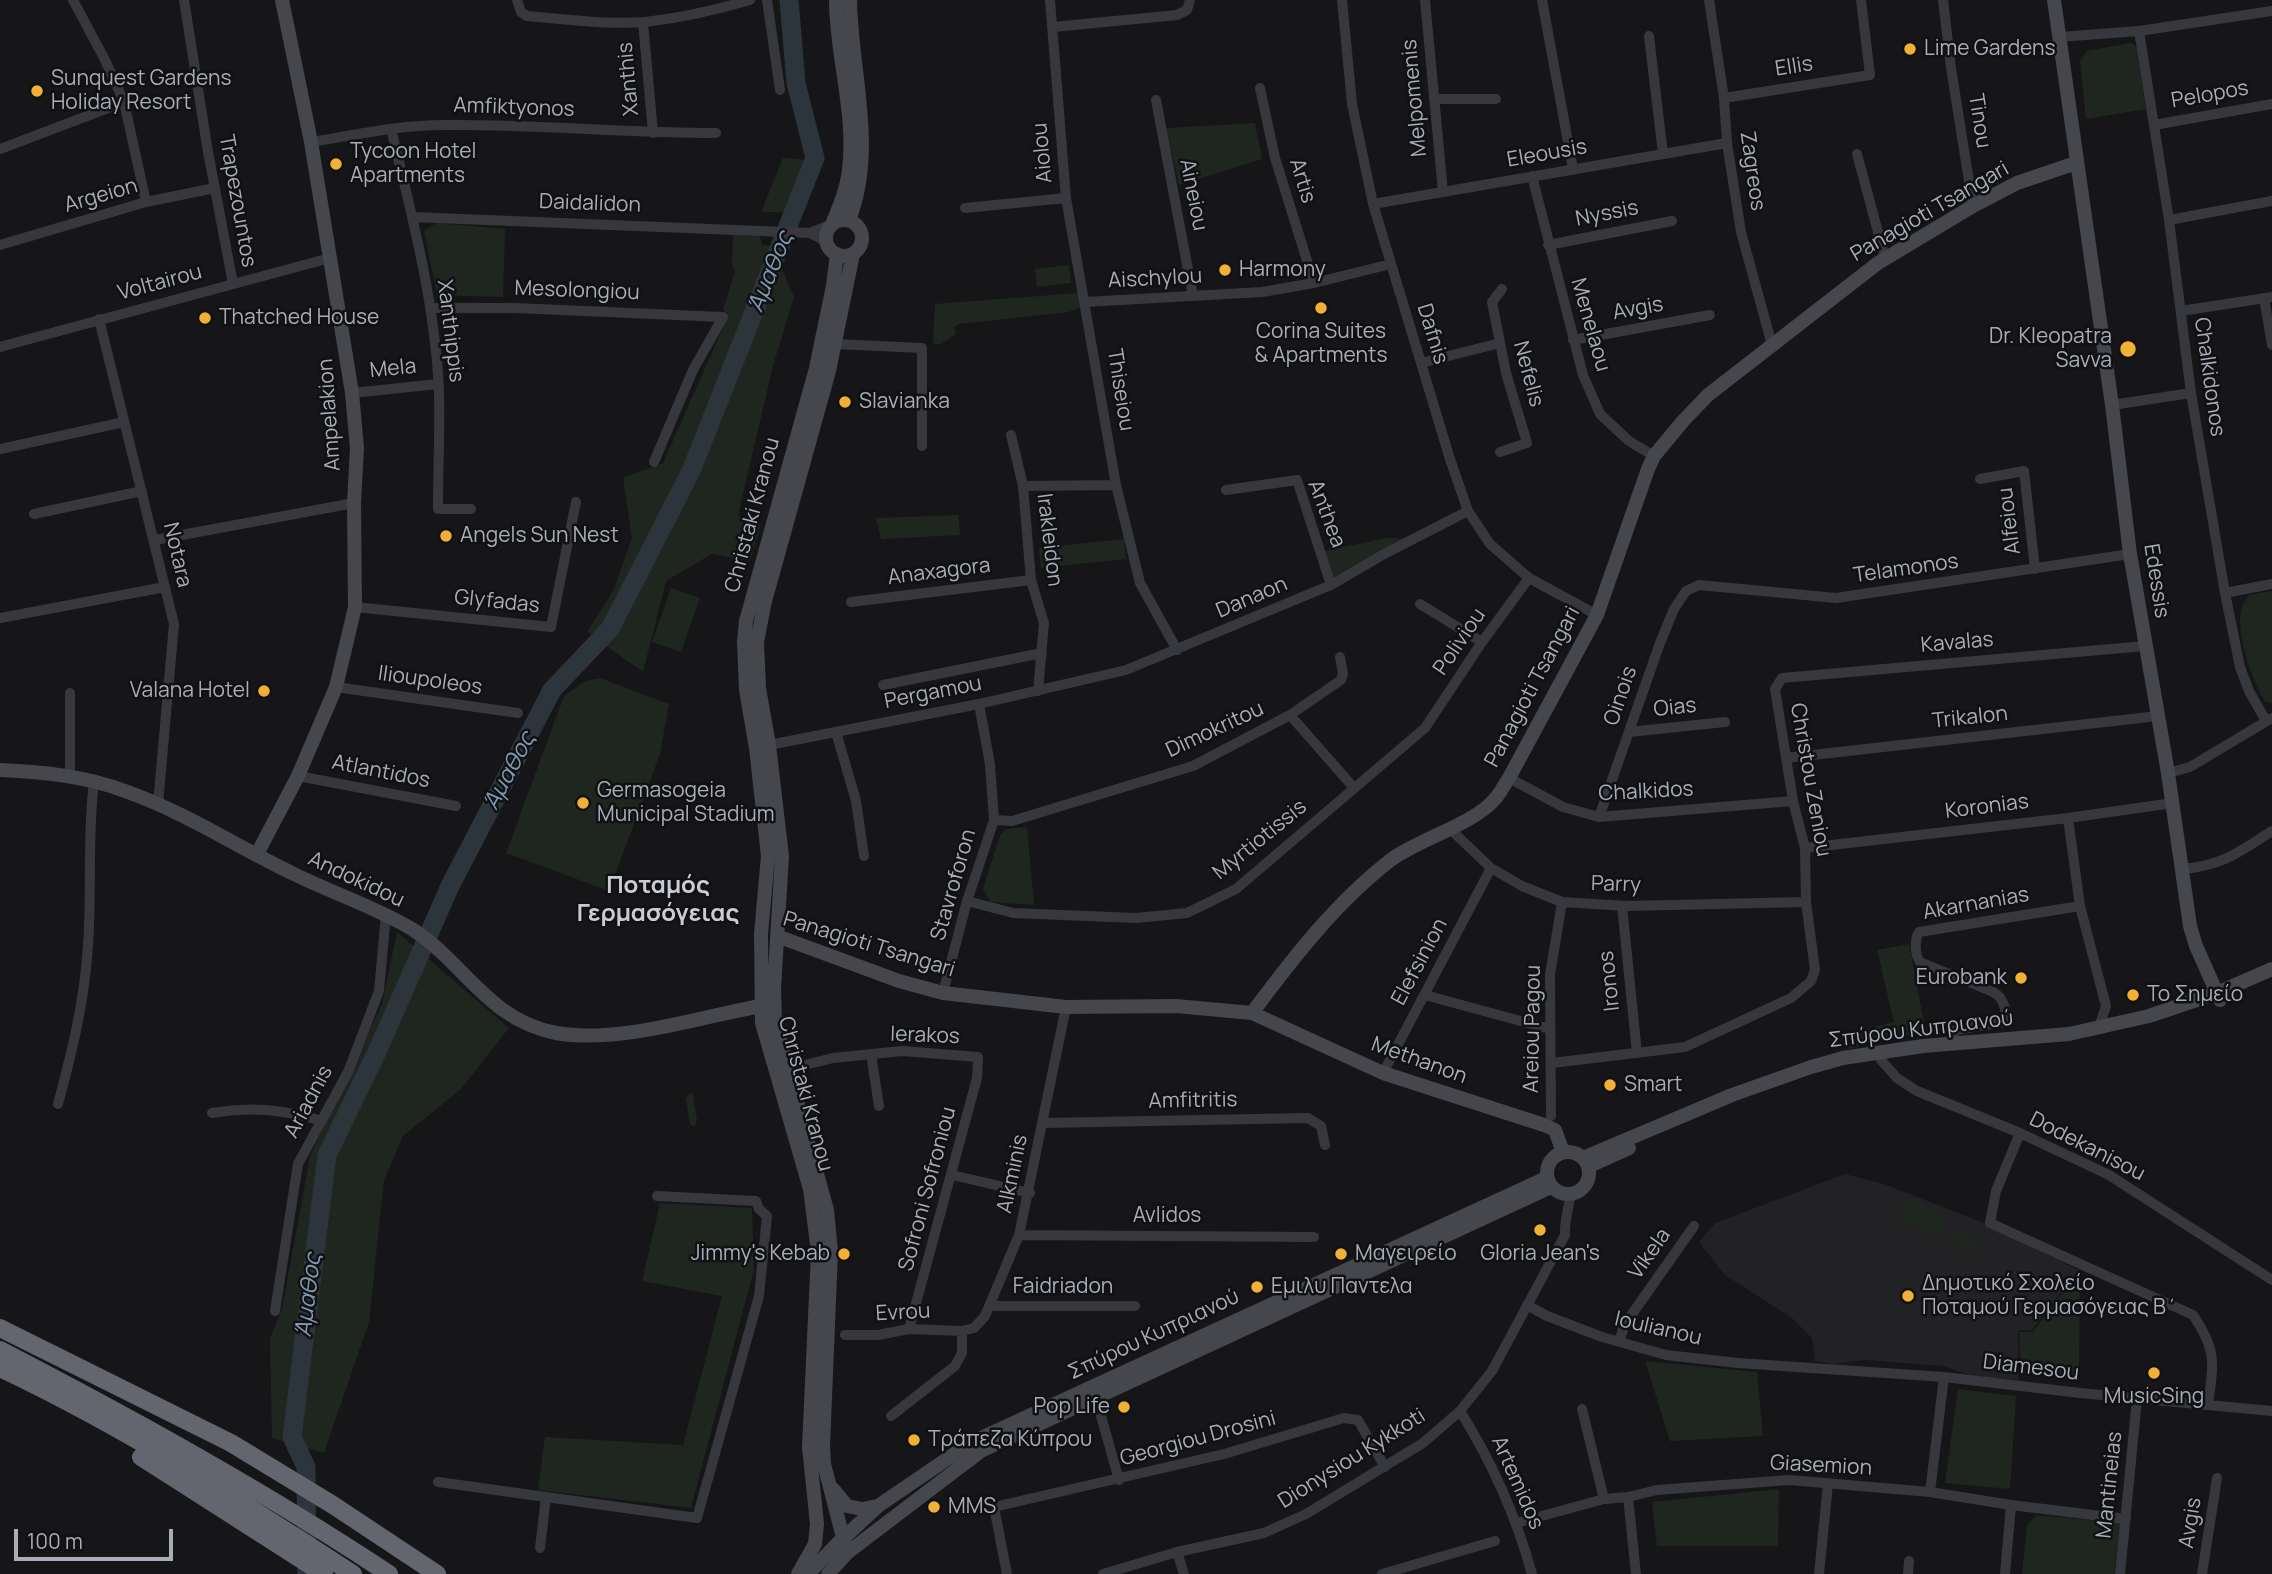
<!DOCTYPE html>
<meta charset="utf-8">
<style>
body{margin:0}
#map{position:relative;width:2272px;height:1574px;overflow:hidden;background:#161618;font-family:Manrope,sans-serif}
canvas{display:block}
.scale{position:absolute;left:14px;top:1529px;width:159px;height:32px;box-sizing:border-box;border:4px solid #a8adb8;border-top:0;padding-left:9px;font-size:21px;line-height:24px;white-space:nowrap;color:#a8adb8;-webkit-text-stroke:5px #111113;paint-order:stroke}
</style>
<div id="map">
<canvas width="2272" height="1574"></canvas>
<div class="scale">100 m</div>
</div>
<script>
const ctx = document.querySelector('canvas').getContext('2d');
ctx.lineJoin = 'round';
function fill(path, color) { ctx.fillStyle = color; ctx.fill(path, 'evenodd'); }
function strokePath(path, color, width, dash) { ctx.strokeStyle = color; ctx.lineWidth = width; ctx.lineCap = dash ? 'butt' : 'round'; ctx.setLineDash(dash || []); ctx.stroke(path); }
function write(font, color, halo, rows, align = 'center') {
  ctx.font = font + ' Manrope,sans-serif'; ctx.lineWidth = 5; ctx.setLineDash([]); ctx.textBaseline = 'middle'; ctx.strokeStyle = halo; ctx.fillStyle = color; for (const [text, x, y, turn = 0] of rows) {
    ctx.save(); ctx.translate(x, y); ctx.rotate((+turn || 0) * Math.PI / 180); ctx.textAlign = isNaN(turn) ? turn : align; if (halo) ctx.strokeText(text, 0, 0); ctx.fillText(text, 0, 0); ctx.restore();
  }
}
const built = new Path2D(`
 M1845 1174 1884 1184 1986 1224 2079 1270 2032 1330 2018 1331 2019 1380 1976 1377 1943 1366 1864 1360 1835 1364 1815 1361 1812 1338 1792 1318 1725 1275 1699 1242 1715 1223Z`);
const green = new Path2D(`
 M2131 43 2136 46 2146 109 2086 119 2080 61 2087 51Z
 M1255 123 1262 159 1179 185 1166 128Z
 M783 158 807 160 785 212H761Z
 M436 223 505 229 503 297 437 295 424 231Z
 M733 235 760 236 762 245 772 246 794 297 773 366 738 515 761 525 750 561 712 554 666 581 643 672 587 632 614 589 632 538 623 478 663 463 729 314 723 310 735 271 732 264Z
 M1069 265 1071 283 1037 287 1035 269Z
 M1078 293 1080 307 1069 312 959 324 954 327 956 334 941 344H933L935 304Z
 M958 515 960 535 881 539 876 518Z
 M1386 538 1413 539 1331 585 1320 552Z
 M1124 539 1126 559 1041 568 1039 548Z
 M671 588 700 598 681 652 652 642Z
 M2272 591V703L2265 702C2252 678 2236 637 2241 610 2242 605 2246 599 2249 595Z
 M600 678 669 704 660 754 609 891 506 853 564 696 585 681Z
 M1027 827 1034 905 990 902 983 889 1000 835 1006 829Z
 M397 932 509 1028 461 1089 403 1136 384 1180 369 1322 324 1453 272 1438 270 1338 282 1309 310 1156 382 1004Z
 M1909 944 1926 1033 1889 1038 1849 1049 1845 1035 1894 1022 1877 950Z
 M690 1093 693 1095 697 1119 695 1127 690 1125 686 1099Z
 M1910 1197 1949 1218 1937 1240 1898 1219Z
 M660 1203 752 1208 754 1269 691 1508 538 1490 545 1437 683 1445 722 1296 642 1281Z
 M1954 1229 1979 1241 1972 1254 1948 1241Z
 M2080 1269 2079 1377 2021 1372 2019 1332H2033Z
 M1645 1361 1757 1372 1763 1436 1670 1441Z
 M1958 1389 2016 1396 2010 1489 1945 1483Z
 M1779 1489 1778 1546H1657L1652 1502Z
 M2036 1515 2120 1523 2114 1574H2022L2027 1525Z`);
const river = new Path2D(`
 M307 1574 306 1467 292 1437 327 1155 376 1054 450 886 552 690 610 629 691 471 815 158 796 83 789 0`);
const street = new Path2D(`
 M73 0 105 60 124 102 146 202
 M184 0 208 152 233 284
 M517 0 521 12 527 16C565 19 606 25 645 22 681 18 716 10 750 0
 M767 0 780 90
 M1050 0 1066 198 1116 485 1140 583 1177 650
 M1342 0 1352 104 1373 204 1450 459 1468 511 1490 544 1529 578 1597 615
 M1425 0 1443 192
 M1542 0 1573 169
 M1709 0 1724 98 1727 143 1741 232 1772 345
 M1943 0 1951 68 1973 206
 M643 22 653 133
 M1053 27 1177 15 1187 10 1190 0
 M2139 31 2169 220 2191 393 2225 593 2240 667 2249 691 2266 721
 M1649 36 1663 154
 M2059 37 2139 31 2272 11
 M1260 88 1275 158 1314 283
 M1724 98 1870 75 1861 0
 M1434 99H1496
 M1156 100 1193 296
 M2154 125 2272 104
 M391 129C412 215 435 303 439 391 440 430 438 470 438 509H471
 M311 142C355 135 399 125 444 125 534 124 625 133 716 133
 M0 149 124 102
 M1857 154 1885 258
 M1532 176 1583 375 1600 414 1629 441 1654 456
 M1373 204 1727 143
 M965 208 1066 198
 M412 217 810 233 826 241
 M2169 220 2272 201
 M810 233 830 225
 M0 245 146 202 215 188
 M1548 245 1672 221
 M2264 298 2272 345
 M1085 302 1262 292 1314 283 1391 264
 M430 308H515L723 317 693 370 654 462
 M2181 311 2272 297
 M99 319 174 624 158 804
 M1573 340 1710 315
 M835 344 922 348V446
 M0 347 330 258
 M1421 363 1500 343
 M352 393 438 384
 M2112 405 2191 393
 M1011 435 1023 486 1031 580 1044 623 1038 691
 M0 449 124 422
 M1500 452 1527 443 1506 373 1492 302 1502 289
 M1980 479 2024 471 2035 569
 M1023 486 1116 485
 M1226 490 1297 480 1331 585
 M34 514 142 491
 M155 540 354 503
 M2225 593 2272 584
 M851 602 1031 580
 M1420 604 1482 642
 M355 607 551 627 576 502
 M0 618 165 587
 M883 685 1042 653
 M336 687 518 713
 M1290 715 1354 788
 M836 732 856 801 864 856
 M1629 732 1725 722
 M769 745 979 704 1126 670 1331 585 1386 553 1468 511
 M1786 758 2158 716
 M2168 773 2190 767 2272 718
 M70 776V693
 M298 776 456 806
 M1509 778 1563 807 1599 817 1793 801
 M1599 817 1660 643 1674 609 1686 591 1699 585 1836 598 2130 554
 M2068 818 2080 906 2106 1006 2099 1027
 M994 820 1012 821 1193 766 1290 715 1341 680 1343 674 1340 657
 M1449 828 1491 868 1522 886 1562 902 1626 906 1806 902
 M1805 848 2068 818 2173 803
 M2182 869C2222 866 2239 852 2272 831
 M967 901 1013 913 1136 918 1187 913 1236 889 1425 728 1482 642 1529 578
 M1622 906 1637 1053
 M943 993 967 901 994 820 990 764 979 704
 M1425 995 1550 1029
 M1956 1044 1953 1035 1956 1030 2003 1022C2009 1012 2003 997 1993 992L1920 962C1915 955 1914 940 1919 932L2080 906
 M871 1054 879 1106
 M1881 1060 1897 1078 1917 1091 2020 1133 2109 1175 2272 1280
 M1552 1063 1685 1047 1791 998 1811 981 1815 970 1806 902 1805 848 1793 801 1775 689 1782 678 2145 646
 M789 1069 833 1058 902 1051 978 1057 977 1078 909 1329
 M1383 1073 1491 868
 M58 1104C72 1052 85 999 88 945 92 891 87 836 94 782
 M212 1113C250 1106 285 1109 322 1121
 M1551 1116 1550 975 1562 902
 M1044 1123 1308 1118 1321 1126 1325 1145
 M2020 1133 1996 1191 1990 1223 2193 1315C2218 1352 2213 1364 2208 1405
 M952 1175 1030 1193
 M1019 1235 1314 1237
 M1527 1305 1547 1316 1602 1337 1666 1355 1738 1363 1944 1377 2080 1393 2272 1411
 M991 1306H1135
 M275 1311 298 1164 348 1072 379 991 386 914
 M845 1335H878L909 1329 962 1331 974 1328 985 1316 1019 1235 1066 1007
 M1619 1341 1625 1324 1694 1226
 M1096 1398 1119 1480
 M1582 1409 1604 1499
 M1460 1411C1492 1462 1516 1516 1532 1574
 M891 1416 955 1366 962 1353V1331
 M438 1482 697 1518 759 1296 767 1216 759 1209 756 1201 657 1196
 M1930 1492 1944 1377
 M1628 1497 1636 1574
 M1516 1523 1604 1499 1628 1497 1657 1490 1789 1480 1930 1492 2011 1505 2126 1519
 M540 1548 546 1497
 M1177 1552 1184 1574
 M1007 1574 994 1507 1224 1454 1344 1418 1358 1420 1385 1467
 M1103 1574 1177 1552 1264 1533 1306 1514 1423 1443 1460 1411 1492 1371 1565 1235C1564 1221 1569 1209 1570 1195
 M1382 1574 1495 1541
 M1819 1574 1828 1484
 M1908 1574 1909 1561
 M2005 1574 2011 1505
 M2120 1574 2137 1399
 M2202 1574 2217 1478`);
const secondary = new Path2D(`
 M2054 0 2112 405 2130 554 2168 773 2190 926 2196 946 2220 1000
 M826 238a18 18 0 1 1 36 0a18 18 0 1 1-36 0Z
 M849 220C877 148 851 73 850 0
 M833 222C840 205 847 188 849 170 856 113 836 56 836 0
 M0 770C43 772 85 776 125 791 185 812 239 848 296 875 335 894 375 907 412 929 465 963 488 1020 556 1033 620 1044 698 1017 761 1006
 M257 854 298 776 336 687 355 607 354 503 357 448 352 393 311 142 282 0
 M777 936 899 981 943 993 1066 1007 1176 1006 1252 1013 1383 1073 1544 1125 1555 1130 1563 1152
 M1252 1013C1293 958 1337 901 1392 859 1420 839 1473 824 1494 800 1500 794 1504 785 1509 778L1597 615 1648 469 1654 456 1683 421 1708 395 1878 263 1973 206 2017 183 2076 163
 M1547 1173a21 21 0 1 1 42 0a21 21 0 1 1-42 0Z
 M1583 1158 1732 1095 1811 1067 1843 1058 1923 1046 2069 1034 2149 1016 2217 993 2272 969
 M1589 1166 1629 1148
 M833 1489 847 1506 862 1509 877 1506
 M847 1553 824 1464 823 1446 831 1252 827 1210 775 1021 774 989 782 856 769 745 759 688 757 642 765 601 829 371 853 254
 M798 1574 815 1544 817 1524 809 1447 818 1252 810 1189 762 1023 761 934 768 856 756 748 746 690 744 641 746 621 816 368 833 286 837 254
 M808 1574 837 1544 878 1506 972 1442 1546 1178
 M828 1574 847 1553 981 1451 1551 1187`);
const highway = new Path2D(`
 M0 1328 231 1443 333 1505 437 1574
 M0 1350C133 1419 264 1491 389 1574
 M0 1368C123 1426 239 1500 353 1574
 M141 1457 324 1574`);
const markers = [
 [1910,49,7,"#f2b134"],
 [37,91,7,"#f2b134"],
 [336,164,7,"#f2b134"],
 [1225,270,7,"#f2b134"],
 [1321,308,7,"#f2b134"],
 [205,318,7,"#f2b134"],
 [2128,349,9,"#f2b134"],
 [845,402,7,"#f2b134"],
 [446,536,7,"#f2b134"],
 [264,691,7,"#f2b134"],
 [583,803,7,"#f2b134"],
 [2021,978,7,"#f2b134"],
 [2133,995,7,"#f2b134"],
 [1610,1085,7,"#f2b134"],
 [1540,1230,7,"#f2b134"],
 [844,1254,7,"#f2b134"],
 [1341,1254,7,"#f2b134"],
 [1257,1287,7,"#f2b134"],
 [1908,1296,7,"#f2b134"],
 [2154,1373,7,"#f2b134"],
 [1124,1407,7,"#f2b134"],
 [914,1440,7,"#f2b134"],
 [934,1507,7,"#f2b134"]
];
const poiNames = [
 ["Lime Gardens",1924,49],
 ["Sunquest Gardens",51,79],
 ["Holiday Resort",51,103],
 ["Tycoon Hotel",350,152],
 ["Apartments",350,176],
 ["Harmony",1239,270],
 ["Thatched House",219,318],
 ["Corina Suites",1321,332,"center"],
 ["& Apartments",1321,356,"center"],
 ["Dr. Kleopatra",2112,337,"right"],
 ["Savva",2112,361,"right"],
 ["Slavianka",859,402],
 ["Angels Sun Nest",460,536],
 ["Valana Hotel",250,691,"right"],
 ["Germasogeia",597,791],
 ["Municipal Stadium",597,815],
 ["Eurobank",2007,978,"right"],
 ["Το Σημείο",2147,995],
 ["Smart",1624,1085],
 ["Jimmy's Kebab",830,1254,"right"],
 ["Μαγειρείο",1355,1254],
 ["Gloria Jean's",1540,1254,"center"],
 ["Δημοτικό Σχολείο",1922,1284],
 ["Ποταμού Γερμασόγειας Β΄",1922,1308],
 ["Εμιλυ Παντελα",1271,1287],
 ["MusicSing",2154,1397,"center"],
 ["Pop Life",1110,1407,"right"],
 ["Τράπεζα Κύπρου",928,1440],
 ["MMS",948,1507]
];
const streetNames = [
 ["Ellis",1794,67,-9],
 ["Xanthis",629,79,-95],
 ["Pelopos",2210,95,-10],
 ["Melpomenis",1415,98,-95],
 ["Amfiktyonos",514,108,2],
 ["Tinou",1979,121,81],
 ["Aiolou",1043,153,-95],
 ["Eleousis",1547,154,-10],
 ["Zagreos",1752,171,82],
 ["Artis",1302,181,73],
 ["Aineiou",1193,195,79],
 ["Argeion",101,196,-16],
 ["Trapezountos",237,201,80],
 ["Daidalidon",590,204,2],
 ["Panagioti Tsangari",1930,212,-30],
 ["Nyssis",1607,214,-11],
 ["Aischylou",1155,279,-3],
 ["Voltairou",160,283,-15],
 ["Mesolongiou",577,291,2],
 ["Avgis",1638,309,-10],
 ["Menelaou",1590,325,74],
 ["Xanthippis",450,331,83],
 ["Dafnis",1432,334,73],
 ["Mela",393,369,-6],
 ["Nefelis",1528,374,75],
 ["Chalkidonos",2209,377,82],
 ["Thiseiou",1120,390,81],
 ["Ampelakion",330,415,-94],
 ["Anthea",1326,514,69],
 ["Christaki Kranou",753,515,-75],
 ["Alfeiou",2010,521,-97],
 ["Irakleidon",1049,540,83],
 ["Notara",177,555,77],
 ["Telamonos",1906,569,-8],
 ["Anaxagora",939,572,-7],
 ["Edessis",2156,581,81],
 ["Danaon",1252,598,-23],
 ["Glyfadas",497,602,6],
 ["Poliviou",1460,642,-56],
 ["Kavalas",1957,643,-5],
 ["Ilioupoleos",430,681,8],
 ["Panagioti Tsangari",1533,687,-62],
 ["Pergamou",933,693,-11],
 ["Oinois",1621,696,-71],
 ["Oias",1675,708,-6],
 ["Trikalon",1970,718,-6],
 ["Dimokritou",1215,730,-25],
 ["Atlantidos",381,772,11],
 ["Christou Zeniou",1810,780,80],
 ["Chalkidos",1646,792,-3],
 ["Koronias",1987,807,-7],
 ["Myrtiotissis",1260,840,-39],
 ["Andokidou",356,880,25],
 ["Stavroforon",954,885,-74],
 ["Parry",1616,885,2],
 ["Akarnanias",1976,904,-10],
 ["Panagioti Tsangari",869,945,17],
 ["Elefsinion",1420,962,-62],
 ["Ironos",1610,981,-96],
 ["Areiou Pagou",1533,1029,-89],
 ["Σπύρου Κυπριανού",1921,1030,-7],
 ["Ierakos",925,1036,2],
 ["Methanon",1419,1061,20],
 ["Christaki Kranou",805,1094,75],
 ["Amfitritis",1193,1101,-1],
 ["Ariadnis",309,1102,-62],
 ["Dodekanisou",2087,1147,27],
 ["Alkminis",1013,1174,-78],
 ["Sofroni Sofroniou",928,1189,-75],
 ["Avlidos",1167,1216],
 ["Vikela",1650,1254,-55],
 ["Faidriadon",1063,1287],
 ["Evrou",903,1313,-3],
 ["Ioulianou",1658,1329,13],
 ["Σπύρου Κυπριανού",1154,1335,-25],
 ["Diamesou",2031,1368,7],
 ["Georgiou Drosini",1198,1439,-15],
 ["Dionysiou Kykkoti",1352,1459,-32],
 ["Giasemion",1821,1466,3],
 ["Artemidos",1517,1483,66],
 ["Mantineias",2110,1485,-84],
 ["Avgis",2191,1523,-81]
];
const waterNames = [
 ["Άμαθος",771,272,-68],
 ["Άμαθος",510,771,-62],
 ["Άμαθος",309,1295,-83]
];
const quarterNames = [
 ["Ποταμός",658,886],
 ["Γερμασόγειας",658,914]
];
fill(built, '#222225');
fill(green, '#1e261f');
strokePath(river, '#2c353c', 19);
strokePath(street, '#37383d', 10);
strokePath(secondary, '#45474d', 14);
strokePath(highway, '#63666e', 18);
for (const [x, y, r, color] of markers) { const dot = new Path2D(); dot.arc(x, y, r, 0, 2 * Math.PI); ctx.fillStyle = color; ctx.fill(dot); strokePath(dot, '#111113', 2.5); }
write('21px', '#a8adb8', '#111113', poiNames, 'left');
write('21px', '#a8adb8', '#111113', streetNames);
write('italic 23px', '#7f9bb3', '#111113', waterNames);
write('bold 24px', '#c9ccd4', '#111113', quarterNames);
</script>
